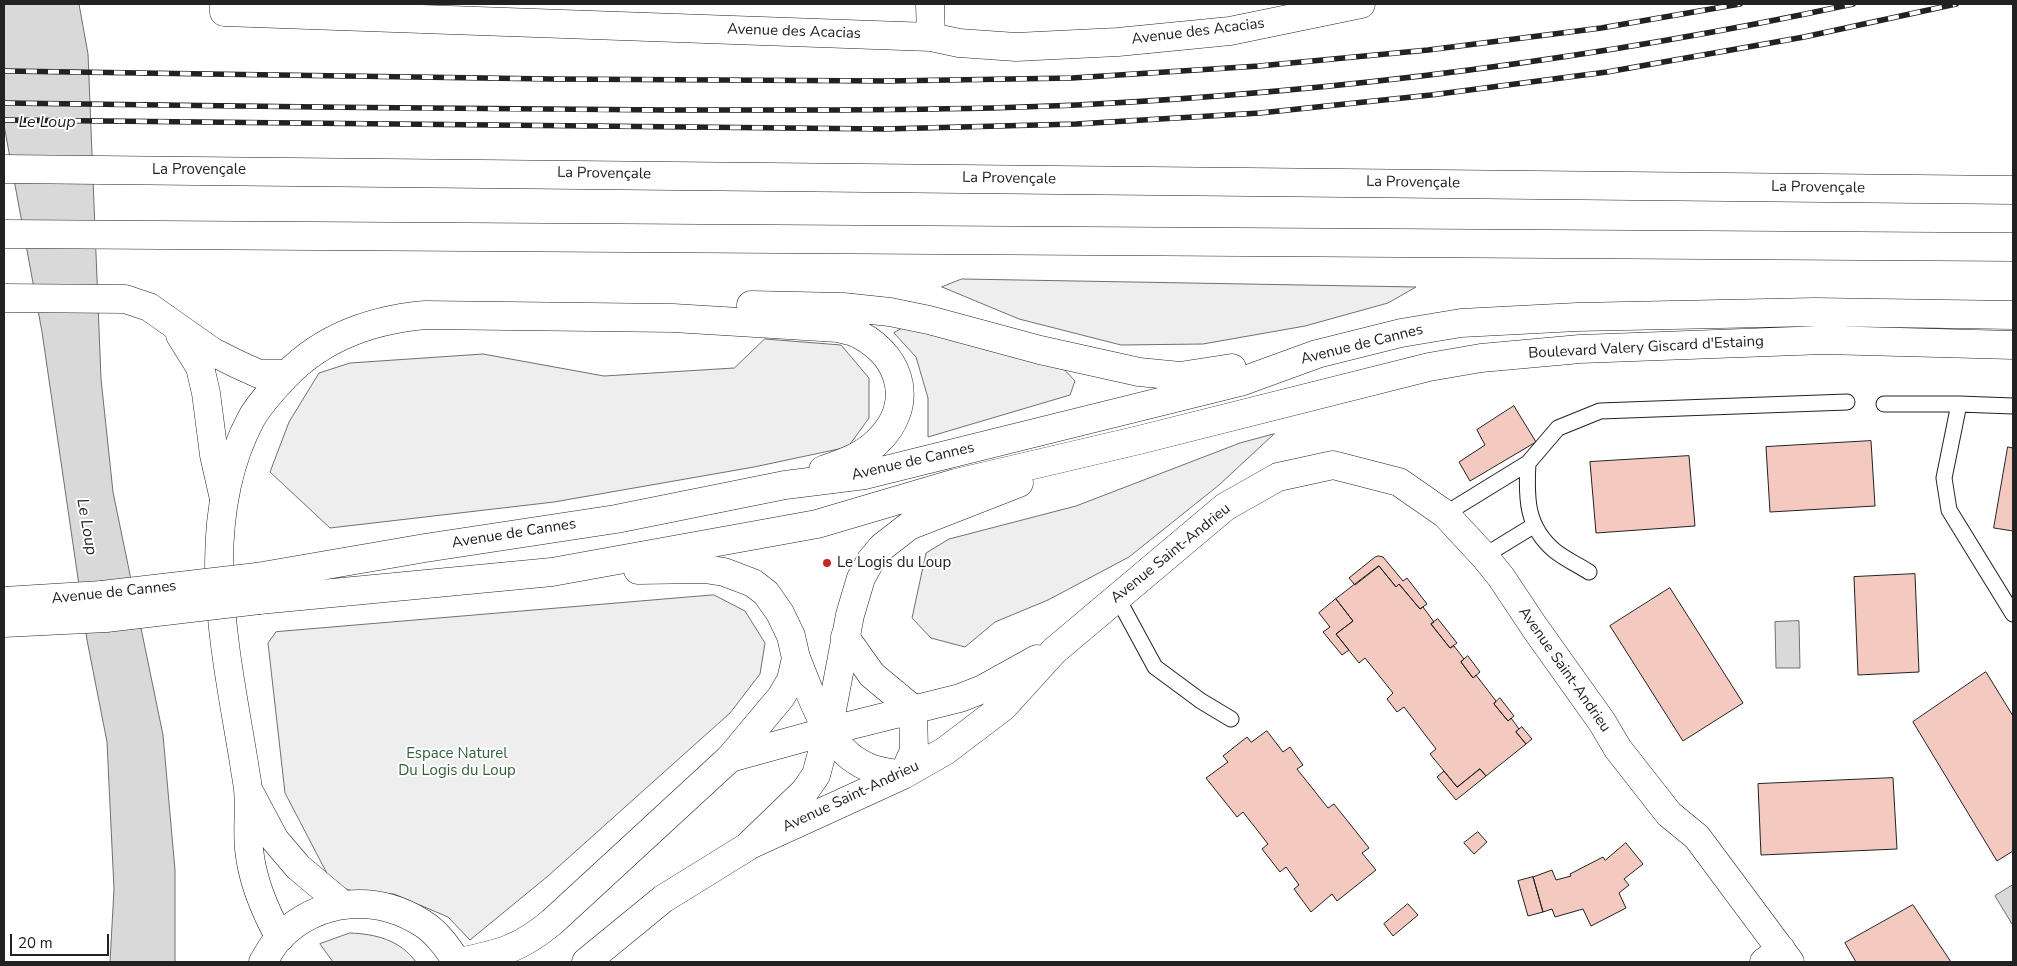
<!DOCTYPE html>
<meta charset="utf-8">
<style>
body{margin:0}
#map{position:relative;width:2017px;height:966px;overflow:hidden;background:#fff;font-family:"Nunito Sans",sans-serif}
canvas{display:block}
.frame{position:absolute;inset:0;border:5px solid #222;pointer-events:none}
.scale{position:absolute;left:10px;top:934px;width:99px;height:22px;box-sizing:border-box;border:2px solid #222;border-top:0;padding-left:6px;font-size:15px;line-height:18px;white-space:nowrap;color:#222;-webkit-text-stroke:4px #fff;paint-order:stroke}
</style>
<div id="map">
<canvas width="2017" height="966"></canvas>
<div class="frame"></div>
<div class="scale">20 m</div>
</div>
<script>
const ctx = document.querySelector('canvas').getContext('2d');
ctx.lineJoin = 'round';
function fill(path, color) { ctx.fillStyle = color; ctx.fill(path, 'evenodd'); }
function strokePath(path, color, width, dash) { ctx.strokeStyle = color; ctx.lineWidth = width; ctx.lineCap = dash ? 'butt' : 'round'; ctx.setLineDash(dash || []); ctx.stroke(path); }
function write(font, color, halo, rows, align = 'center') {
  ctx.font = font + ' "Nunito Sans",sans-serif'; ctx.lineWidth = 4; ctx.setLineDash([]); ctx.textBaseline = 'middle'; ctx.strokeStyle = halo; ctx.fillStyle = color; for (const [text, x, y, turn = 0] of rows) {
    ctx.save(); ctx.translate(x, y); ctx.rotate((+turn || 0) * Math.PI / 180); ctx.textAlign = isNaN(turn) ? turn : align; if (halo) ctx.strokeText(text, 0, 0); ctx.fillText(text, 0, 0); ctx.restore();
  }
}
const green = new Path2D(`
 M962 279 1416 287 1388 303 1305 326 1203 344 1121 345 1019 319 942 287Z
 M914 322 1061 366 1075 381 1070 395 928 437V398L916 357 894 333Z
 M765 339 841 345 869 378V418L848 447 754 467 554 502 330 528 270 472 289 422 319 373 350 363 483 354 604 376 734 368Z
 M1274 434 1219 485 1129 557 1048 600 995 622 965 647 931 638 912 618 926 553 949 539 1076 506 1240 443Z
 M714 595 745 611 765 643 760 674 730 713 548 876 470 940 448 917 394 894 356 892 333 885 285 793 268 643 276 632Z
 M350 933C376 934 400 940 416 962H333L320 944Z`);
const water = new Path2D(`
 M4 4H79L88 54 101 379 113 492 163 735 175 870V962H110L114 889 107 742 87 640 42 332 4 125Z
 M1799 621 1800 668H1776L1775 622Z
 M2013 885V923L2012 924 1995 896Z`);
const building = new Path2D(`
 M1514 406 1536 442 1470 481 1459 462 1485 445 1477 430Z
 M1871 441 1875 506 1770 512 1766 447Z
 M2008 447 2013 448V531L1994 528Z
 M1689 456 1695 526 1596 533 1590 462Z
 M1379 556 1383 557 1403 581 1407 578 1427 604 1420 609 1399 584 1396 587 1379 566 1355 585 1349 578 1375 557Z
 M1379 566 1396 587 1399 584 1420 609 1423 607 1434 622 1431 624 1450 648 1454 646 1464 659 1461 662 1473 678 1476 675 1496 701 1494 704 1508 721 1511 718 1519 729 1516 732 1526 744 1486 776 1480 769 1457 787 1430 754 1436 749 1404 707 1397 712 1387 699 1393 693 1365 658 1359 663 1336 634 1353 621 1336 599Z
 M1915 574 1919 672 1858 675 1854 577Z
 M1670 588 1743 703 1683 741 1610 626Z
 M1336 599 1353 621 1336 634 1349 650 1342 655 1323 632 1330 627 1319 613Z
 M1438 619 1457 643 1450 648 1431 624Z
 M1468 656 1480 672 1473 678 1461 662Z
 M1986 672 2013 716V851L1997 861 1913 722Z
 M1500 698 1514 716 1508 721 1494 704Z
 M1522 727 1532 739 1526 744 1516 732Z
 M1267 731 1283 752 1290 747 1303 765 1297 769 1328 808 1334 804 1369 848 1362 853 1376 870 1337 901 1332 894 1311 912 1294 889 1299 885 1286 867 1280 872 1262 849 1268 844 1243 812 1237 817 1206 778 1228 762 1223 756 1247 737 1251 742Z
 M1480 769 1486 776 1456 800 1437 777 1444 771 1457 787Z
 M1893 778 1897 849 1761 855 1758 784Z
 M1478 832 1487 842 1474 854 1464 843Z
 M1626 843 1643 864 1624 879 1629 885 1619 893 1626 908 1591 926 1583 909 1555 917 1552 909 1543 912 1533 877 1552 870 1556 880 1571 876 1570 874 1603 857 1605 860Z
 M1533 877 1543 912 1528 916 1518 881Z
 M1408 904 1418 915 1393 936 1384 924Z
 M1913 905 1951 962H1856L1845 943Z`);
const lane = new Path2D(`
 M1884 404H1959
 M2013 406 1959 404 1944 478 1949 510 2013 614
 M1528 463C1526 498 1526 527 1555 551 1565 559 1578 565 1589 572
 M1445 514 1528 463 1558 428 1600 411 1847 402
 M1484 556 1533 526
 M1117 597 1155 667 1201 701 1231 719`);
const street = new Path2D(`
 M224 4V12L931 37 959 43 1016 47 1118 42 1230 31 1361 4
 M930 4 931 37
 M1764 962 1781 949`);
const secondary = new Path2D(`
 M845 637 872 675 913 709 914 751 903 775
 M796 658C813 698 827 754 873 769 882 772 893 773 903 775
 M730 758 828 731 960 698 983 689 1037 659
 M752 844 903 775 945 751 1003 707 1054 651 1225 507 1278 477 1333 465 1399 482 1445 514 1484 556 1501 577 1535 628 1602 722 1618 749 1669 814 1697 837 1790 962`);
const primary = new Path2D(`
 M751 305 843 307 890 312 929 320 1040 350 1139 372 1180 376 1232 368
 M257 577 425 548 616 519 785 485 865 475 1240 382 1317 354 1401 333 1461 323 1577 317 1815 312 2013 315
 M259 600 552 572 817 524 956 483 1139 440 1429 367 1481 358 1580 349 1824 340 2013 345
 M4 601 102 595
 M4 623 106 618
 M251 795 275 840 298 867 342 904
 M280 938C265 911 252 880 249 849 247 829 250 809 248 789 247 780 245 771 244 763 226 652 195 524 251 419 258 406 269 394 279 383 317 339 369 320 425 315L673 318 838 328C845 330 854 331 860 335 904 359 914 407 877 442 862 457 842 463 823 470
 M263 962C268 954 273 944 280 937 319 898 376 894 422 923 437 932 448 948 457 962
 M459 962C499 954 520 949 552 922L730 758 781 697 791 680 796 658 791 636 780 613 766 593 753 583 724 572 705 569 638 570
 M586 962 663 899 747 847 805 791 816 775 828 731 850 615 861 578 871 560 882 547 909 526 1019 483`);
const highway = new Path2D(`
 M4 169 2013 190
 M4 234 2013 247
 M4 298 125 299 149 307 213 352 237 364 259 374H287
 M180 335 200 367 206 393 214 455 224 499`);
const rail = new Path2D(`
 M4 71 551 79 888 81 1072 78 1259 66 1428 50 1601 28 1740 4
 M4 103C225 106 445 109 666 110 803 110 940 111 1077 105 1337 92 1598 59 1853 4
 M4 120 884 129 1076 124 1260 113 1431 95 1607 72 1804 37 1956 4`);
const primaryBridge = new Path2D(`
 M102 595 257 577
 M106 618 259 600`);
const markers = [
 [827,563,5,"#c62828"]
];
const streetNames = [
 ["Avenue des Acacias",794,32,2],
 ["Avenue des Acacias",1198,32,-7],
 ["La Provençale",199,170],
 ["La Provençale",604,174,1],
 ["La Provençale",1009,179,1],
 ["La Provençale",1413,183,1],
 ["La Provençale",1818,188,1],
 ["Avenue de Cannes",1362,345,-14],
 ["Boulevard Valery Giscard d'Estaing",1646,348,-3],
 ["Avenue de Cannes",913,462,-13],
 ["Avenue de Cannes",514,534,-9],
 ["Avenue Saint-Andrieu",1171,554,-39],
 ["Avenue de Cannes",114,593,-6],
 ["Avenue Saint-Andrieu",1564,670,55],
 ["Avenue Saint-Andrieu",851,797,-25]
];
const poiNames = [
 ["Le Logis du Loup",837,563]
];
const parkNames = [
 ["Espace Naturel",457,754],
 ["Du Logis du Loup",457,771]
];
const waterNames = [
 ["Le Loup",47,123],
 ["Le Loup",86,527,80]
];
fill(green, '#eee');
strokePath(green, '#6f6f6f', 1);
fill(water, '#d9d9d9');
strokePath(water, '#6f6f6f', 1);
fill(building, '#f3c9c0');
strokePath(building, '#222', 1);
strokePath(lane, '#222', 17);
strokePath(street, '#222', 29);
strokePath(secondary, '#222', 29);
strokePath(primary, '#222', 29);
strokePath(highway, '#222', 29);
strokePath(lane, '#fff', 15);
strokePath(street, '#fff', 28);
strokePath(secondary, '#fff', 28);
strokePath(primary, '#fff', 28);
strokePath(highway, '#fff', 28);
strokePath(rail, '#222', 5.5);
strokePath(rail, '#fff', 4, [11]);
strokePath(primaryBridge, '#222', 29, []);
strokePath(primaryBridge, '#fff', 28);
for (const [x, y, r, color] of markers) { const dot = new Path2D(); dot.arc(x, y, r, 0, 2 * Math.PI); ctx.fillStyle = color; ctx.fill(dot); strokePath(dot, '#fff', 2); }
write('15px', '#222', '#fff', streetNames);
write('15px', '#222', '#fff', poiNames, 'left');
write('15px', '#2f5e38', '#fff', parkNames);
write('italic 16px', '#222', '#fff', waterNames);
</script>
